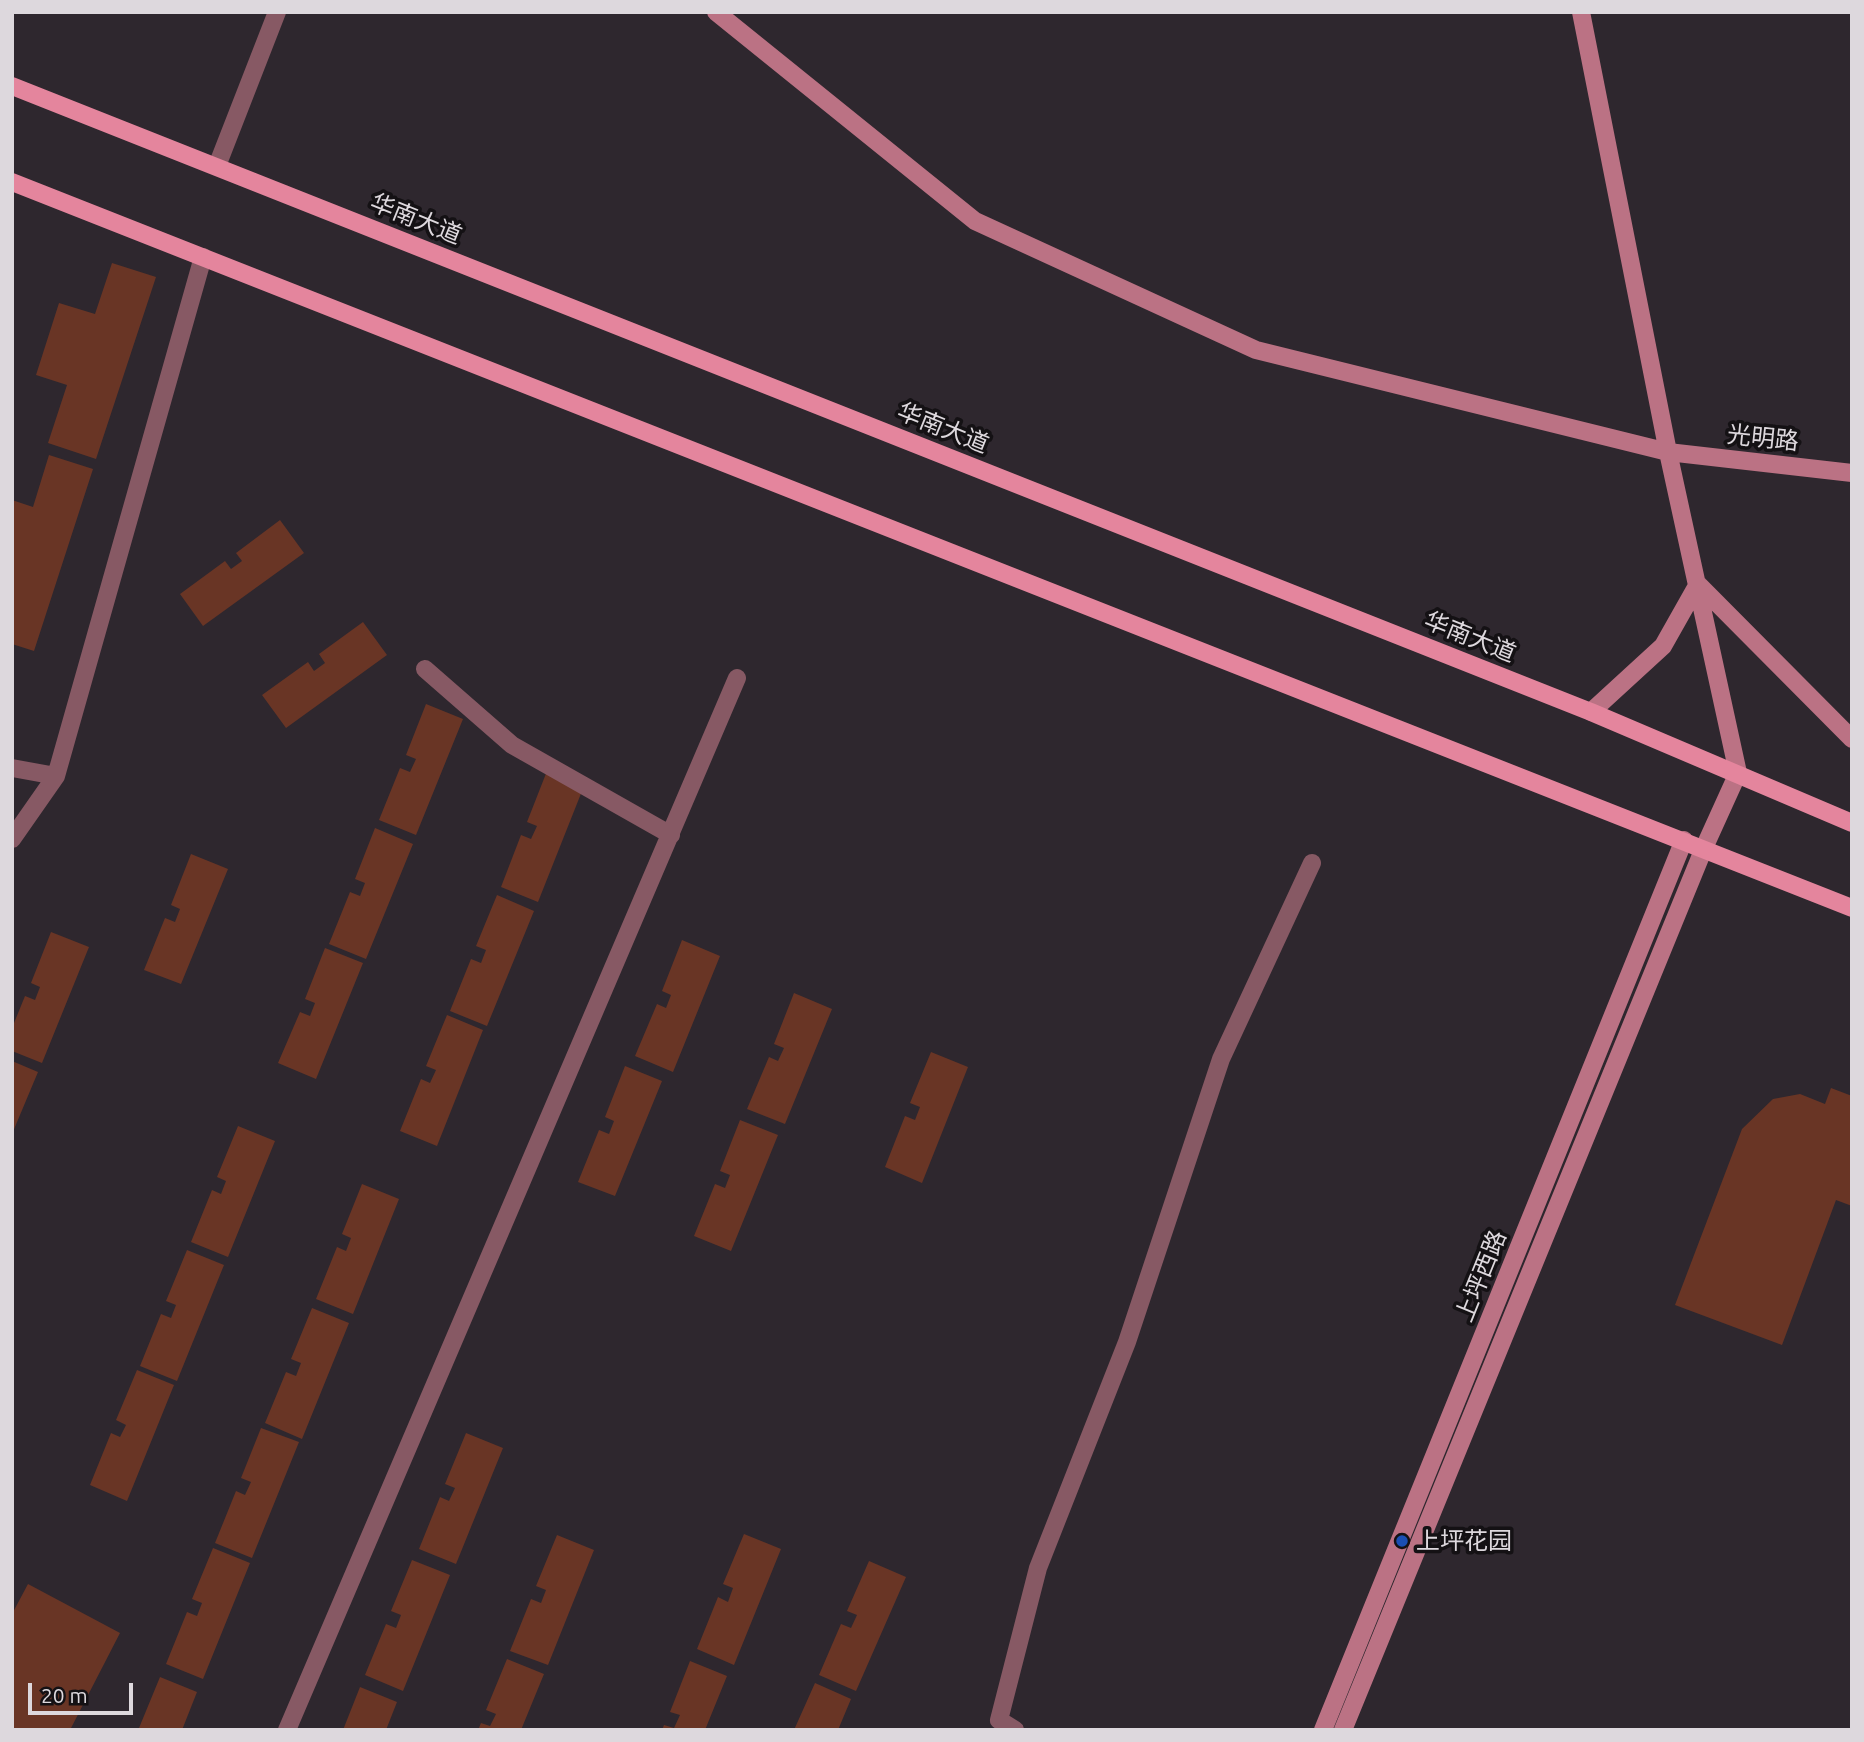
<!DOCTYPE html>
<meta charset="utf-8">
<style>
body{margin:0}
#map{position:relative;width:1864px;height:1742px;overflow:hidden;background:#2e272e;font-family:Ubuntu,sans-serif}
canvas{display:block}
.frame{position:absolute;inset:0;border:14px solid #ddd8dd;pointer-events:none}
.scale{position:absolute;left:28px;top:1683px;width:105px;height:32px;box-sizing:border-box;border:4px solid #ddd8dd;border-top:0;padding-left:9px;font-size:21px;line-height:24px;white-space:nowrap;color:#ddd8dd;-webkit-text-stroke:5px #141114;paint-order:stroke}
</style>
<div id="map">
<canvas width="1864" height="1742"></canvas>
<div class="frame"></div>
<div class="scale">20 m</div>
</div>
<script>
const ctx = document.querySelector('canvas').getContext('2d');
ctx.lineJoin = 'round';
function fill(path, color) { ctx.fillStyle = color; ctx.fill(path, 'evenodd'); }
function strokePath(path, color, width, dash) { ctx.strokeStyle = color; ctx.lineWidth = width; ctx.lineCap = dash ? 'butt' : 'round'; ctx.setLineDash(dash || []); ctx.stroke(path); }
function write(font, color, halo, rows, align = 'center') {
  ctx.font = font + ' Ubuntu,"Noto Sans SC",sans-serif'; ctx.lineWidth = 7; ctx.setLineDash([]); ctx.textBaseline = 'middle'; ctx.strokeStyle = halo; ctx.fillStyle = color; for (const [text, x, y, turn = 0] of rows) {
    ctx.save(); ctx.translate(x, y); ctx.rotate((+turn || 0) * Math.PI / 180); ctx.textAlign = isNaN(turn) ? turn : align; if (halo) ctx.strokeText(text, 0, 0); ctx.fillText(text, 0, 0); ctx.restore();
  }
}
const building = new Path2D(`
 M112 263 156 277 96 459 48 443 67 385 36 375 59 303 95 314Z
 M49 455 93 469 34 651 12 644V500L33 507Z
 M280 520 304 553 203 626 180 594 225 561 231 569 242 561 236 553Z
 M363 622 387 655 286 728 262 695 308 662 314 671 325 663 319 654Z
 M426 704 463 719 416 835 379 820 400 768 410 772 416 759 406 755Z
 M547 771 584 786 538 902 501 887 521 835 531 839 537 826 527 822Z
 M375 828 413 844 366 959 329 944 350 892 360 896 365 883 355 879Z
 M191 854 228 869 181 984 144 970 165 918 175 922 180 909 171 905Z
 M497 895 534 911 487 1026 450 1011 471 959 481 963 486 950 476 946Z
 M51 932 89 947 42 1063 12 1051V1028L25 996 35 1000 40 987 31 983Z
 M682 940 720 956 673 1072 635 1056 657 1004 666 1008 671 995 662 991Z
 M325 948 363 963 316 1079 278 1063 300 1012 310 1016 315 1003 305 999Z
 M794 993 832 1009 785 1124 747 1109 769 1057 778 1061 784 1048 774 1044Z
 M447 1015 483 1030 437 1146 400 1131 421 1079 430 1083 436 1070 426 1066Z
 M931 1052 968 1067 922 1183 885 1167 905 1116 915 1120 920 1107 910 1103Z
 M12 1061 38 1072 12 1134Z
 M625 1066 662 1081 615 1196 578 1182 599 1130 609 1134 614 1121 605 1117Z
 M1831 1088 1852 1096V1206L1836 1200 1782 1345 1675 1305 1742 1129 1773 1099 1800 1094 1825 1104Z
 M740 1120 778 1135 731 1251 694 1236 715 1184 725 1188 730 1175 720 1171Z
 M238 1126 275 1141 228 1257 191 1242 212 1190 221 1194 226 1181 217 1177Z
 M362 1184 399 1199 353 1314 316 1299 337 1247 346 1251 351 1238 342 1234Z
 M187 1250 224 1265 177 1381 140 1366 161 1314 171 1318 176 1305 166 1301Z
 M312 1308 349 1323 302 1439 265 1423 286 1372 296 1376 301 1363 291 1359Z
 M137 1370 174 1385 127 1501 90 1485 111 1433 120 1437 126 1425 116 1420Z
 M261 1428 299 1442 252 1558 215 1543 236 1491 245 1495 251 1482 241 1478Z
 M466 1433 503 1448 456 1564 419 1549 440 1497 449 1501 455 1488 445 1484Z
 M744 1534 781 1549 734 1665 697 1649 718 1597 728 1602 733 1588 723 1584Z
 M557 1535 594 1550 548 1665 510 1651 531 1599 541 1603 546 1590 536 1586Z
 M213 1548 250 1563 203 1679 166 1664 187 1612 197 1616 202 1603 192 1599Z
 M412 1560 450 1575 403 1691 365 1675 386 1624 396 1628 401 1615 391 1611Z
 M869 1561 906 1577 856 1691 819 1675 841 1624 851 1628 857 1615 847 1611Z
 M28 1584 120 1633 70 1730H12V1614Z
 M507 1659 544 1674 521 1730H478L481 1723 490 1726 496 1714 486 1710Z
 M690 1661 727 1676 705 1730H662L664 1725 674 1728 680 1715 670 1712Z
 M160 1677 197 1692 182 1730 139 1728Z
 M815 1683 851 1699 838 1730H794Z
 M360 1687 397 1702 386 1730H343Z`);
const street = new Path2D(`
 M217 166 277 12
 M425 669 512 745 671 835
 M12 768 56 776
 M12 839 56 776 203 257
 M287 1730 737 678
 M1015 1730 999 1720 1038 1568 1127 1342 1221 1059 1312 863`);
const secondary = new Path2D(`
 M716 12 975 221 1256 350 1668 452 1852 473
 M1698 584 1852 739
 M1591 712 1663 646 1698 584
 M1323 1730 1684 840
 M1343 1730 1704 848 1738 773 1668 452 1581 12`);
const primary = new Path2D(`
 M12 86 1591 712 1852 823
 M12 182 1852 908`);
const markers = [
 [1402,1541,7,"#1a4fb4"]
];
const streetNames = [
 ["华南大道",416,219,22],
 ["华南大道",943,428,22],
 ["光明路",1763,438,6],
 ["华南大道",1470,637,22],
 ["上坪西路",1481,1276,-68]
];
const poiNames = [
 ["上坪花园",1416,1541]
];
fill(building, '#693525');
strokePath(street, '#875964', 18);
strokePath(secondary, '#bb7284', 18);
strokePath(primary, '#e4859d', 18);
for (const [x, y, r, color] of markers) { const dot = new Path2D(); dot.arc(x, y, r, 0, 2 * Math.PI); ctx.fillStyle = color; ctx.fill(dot); strokePath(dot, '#141114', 2.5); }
write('24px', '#ddd8dd', '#141114', streetNames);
write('24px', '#ddd8dd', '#141114', poiNames, 'left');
</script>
